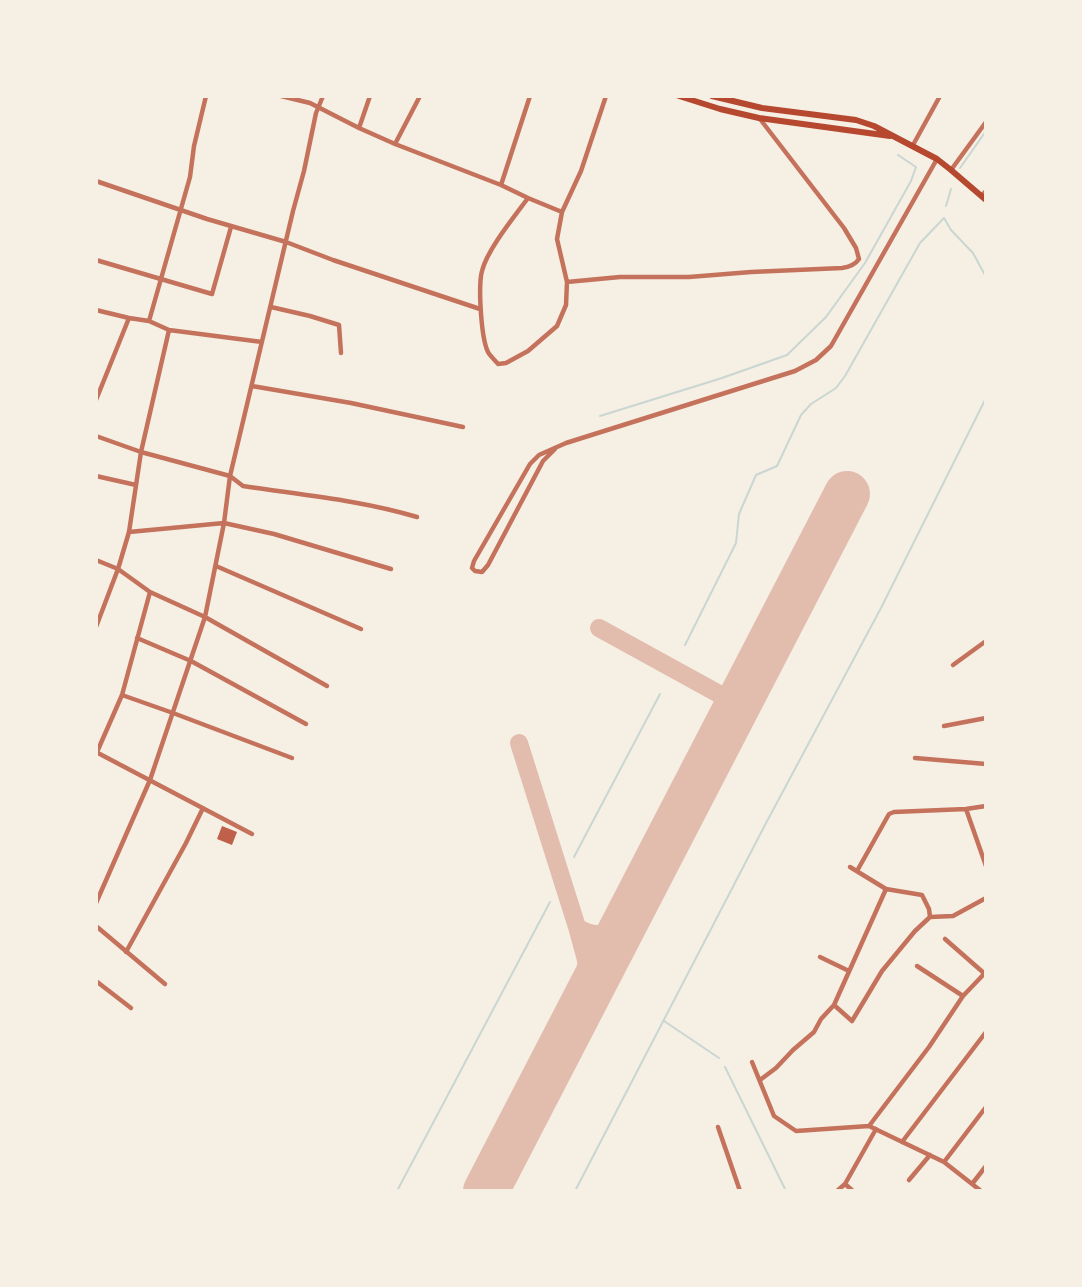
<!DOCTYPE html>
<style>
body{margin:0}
#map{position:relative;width:1082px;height:1287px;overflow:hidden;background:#f6efe4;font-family:"Golos Text",sans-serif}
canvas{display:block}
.frame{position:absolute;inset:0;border:98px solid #f6efe4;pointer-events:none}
</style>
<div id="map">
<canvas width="1082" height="1287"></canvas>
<div class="frame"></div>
</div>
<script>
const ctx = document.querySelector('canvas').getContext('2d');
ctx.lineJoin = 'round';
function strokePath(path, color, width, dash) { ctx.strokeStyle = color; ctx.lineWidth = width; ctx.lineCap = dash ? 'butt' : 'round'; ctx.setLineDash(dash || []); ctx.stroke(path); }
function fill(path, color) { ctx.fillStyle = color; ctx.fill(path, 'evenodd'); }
const stream = new Path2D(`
 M960 168 986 131
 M946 206 951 189
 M600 416 722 378 787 355 826 317 865 263 911 181 916 167 898 155
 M685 645 736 543 739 514 756 475 777 466 801 415 811 404 836 388 845 376 920 243 944 218 951 230 973 253 986 277
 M574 857 660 694
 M664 1021 719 1058
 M725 1067 786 1191
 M397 1191 550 902
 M575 1191 765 825 881 608 986 398`);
const taxiway = new Path2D(`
 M599 628 719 694 732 695 748 685
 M719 694 729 706V723
 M519 743 577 927 586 960 589 993
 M577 927C593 938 607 935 623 927`);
const runway = new Path2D(`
 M486 1191 847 494`);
const building = new Path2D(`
 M222 826 237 832 232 845 217 839Z`);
const minor = new Path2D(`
 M281 96 310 103 359 128 395 144 501 185 528 198 562 212
 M359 128 370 96
 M395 144 420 96
 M913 145 940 96
 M951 170 986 122
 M96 181 207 219 286 242 333 260 480 309
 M501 185 530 96
 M981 196 986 191
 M528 198C514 217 487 250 482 271 478 286 481 338 488 352 490 356 495 360 498 364L506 363 528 351 557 326 566 305 567 282 557 239 562 212 581 171 606 96
 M96 260 212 294 231 227
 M567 282 620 277H689L751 272 842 268C849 267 855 265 859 259L856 248 844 228 760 119
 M271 307 310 316 339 325 341 353
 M96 310 129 318 149 321 169 330 262 342
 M149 321 190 177 194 146 206 96
 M252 386 351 403 463 427
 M96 400 129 318
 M96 436 141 452 230 476 243 486C302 495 360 500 417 517
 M555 449 543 461 488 565 482 572 475 571 472 568 474 561 530 464 539 455 566 443 795 371 816 360 831 346 937 159
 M96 476 136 485
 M129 532 224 523 274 534 391 569
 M96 560 118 569 150 592 205 617 327 686
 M216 566 361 629
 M96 627 118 569 129 532 141 452 169 330
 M137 638 191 661 306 724
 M953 665 986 641
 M122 695 173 713 292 758
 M944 726 986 718
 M96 752 252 834
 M97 752 122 695 150 592
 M915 758 986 764
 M966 809 986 866
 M850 867 886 889
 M857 871 889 814 894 812 966 809 986 806
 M96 903 150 780 205 617 224 523 230 476 293 211 304 171 316 113 323 96
 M96 926 165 984
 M945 939 985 974
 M126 952 186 843 203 808
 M820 957 849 971
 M917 966 963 996
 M96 981 131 1008
 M834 1005 852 1021 882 971 915 931 930 917 953 916 986 898
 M752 1062 774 1116 796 1131 869 1126 944 1162 981 1191
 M760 1080 776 1068 793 1050 814 1032 821 1019 834 1005 886 889 922 895 929 909 930 917
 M869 1126 929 1047 963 996 984 974
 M718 1127 740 1191
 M902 1142 986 1032
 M944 1162 986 1107
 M909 1180 930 1155
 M845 1184 853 1191
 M972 1184 986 1166
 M837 1191 845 1184 876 1129`);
const primary = new Path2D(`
 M679 96 720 109 759 118 890 136
 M712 96 762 108 856 120 874 126 937 159 951 170 986 200`);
strokePath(stream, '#c9d6d2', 2);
strokePath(taxiway, '#e2bdae', 18);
strokePath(runway, '#e2bdae', 46);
fill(building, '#bf614a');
strokePath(minor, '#c5725c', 4.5);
strokePath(primary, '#b5482f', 6);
</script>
